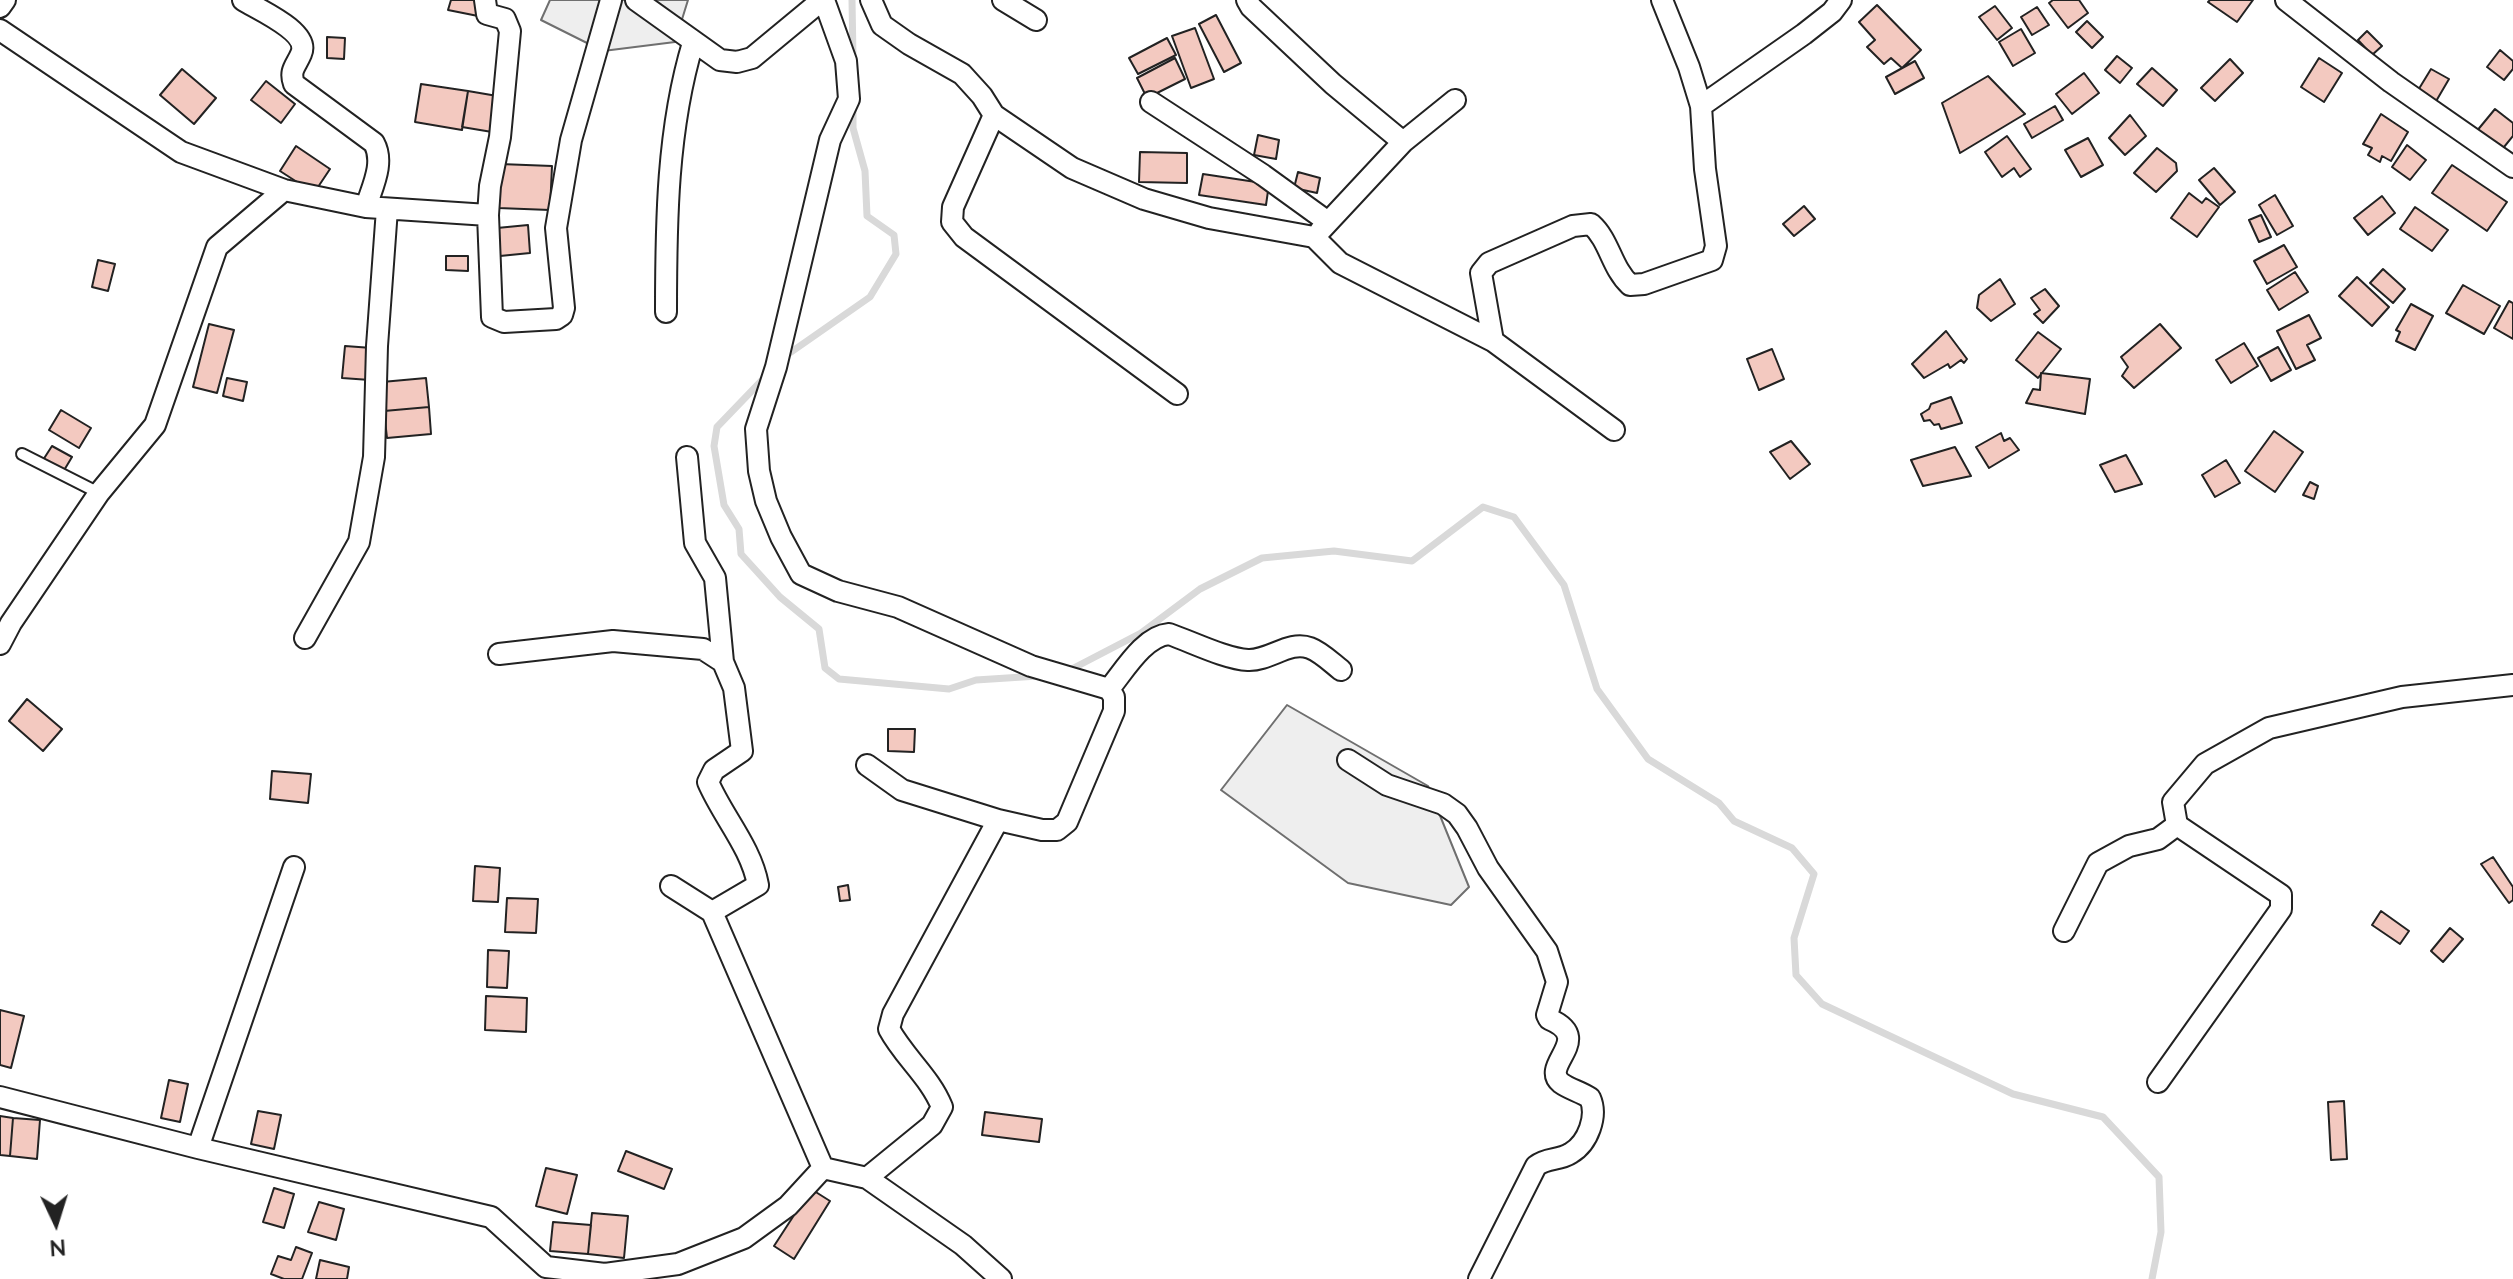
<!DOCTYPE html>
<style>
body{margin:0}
#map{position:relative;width:2513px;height:1279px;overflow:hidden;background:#fff;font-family:"Nunito Sans",sans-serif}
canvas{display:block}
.north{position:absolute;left:16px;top:1183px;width:80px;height:80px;-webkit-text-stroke:6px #fff;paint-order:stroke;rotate:176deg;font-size:22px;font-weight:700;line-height:32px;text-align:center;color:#222}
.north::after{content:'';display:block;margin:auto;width:28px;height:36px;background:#222;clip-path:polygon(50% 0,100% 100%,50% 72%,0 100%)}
</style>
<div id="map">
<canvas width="2513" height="1279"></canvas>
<div class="north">N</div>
</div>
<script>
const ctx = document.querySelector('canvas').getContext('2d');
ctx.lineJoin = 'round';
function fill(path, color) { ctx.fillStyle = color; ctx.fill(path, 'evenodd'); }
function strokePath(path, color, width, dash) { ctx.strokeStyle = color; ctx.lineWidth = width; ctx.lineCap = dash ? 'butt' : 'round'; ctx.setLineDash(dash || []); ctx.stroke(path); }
const green = new Path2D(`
 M550 0H688L675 42 603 51 541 20Z
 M1287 705 1428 786 1469 887 1451 905 1348 883 1221 790Z`);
const stream = new Path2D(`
 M852 0 853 57
 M784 357 870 297 896 254 894 235 867 216 865 171 853 128V105
 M767 375 717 427 714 446 724 505 739 529 741 554 780 597 819 629 825 668 839 679 949 689 976 680 1038 676
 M1066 672 1141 633 1200 589 1262 558 1334 551 1412 561 1483 507 1514 517 1564 585 1597 689 1648 759 1719 803 1734 821 1792 848 1814 874 1794 938 1796 975 1822 1004 2013 1094 2103 1117 2159 1177 2161 1232 2152 1279`);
const building = new Path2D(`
 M451 0H481L478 16 448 10Z
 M2053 0H2079L2088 13 2068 28 2049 3Z
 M2210 0H2253L2237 22 2208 2Z
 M1877 5 1921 50 1902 68 1891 58 1884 64 1867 47 1875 40 1859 22Z
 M1995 6 2012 28 1997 40 1979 17Z
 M2037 7 2049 25 2032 35 2021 17Z
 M1216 15 1241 63 1224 72 1199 24Z
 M2087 21 2103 37 2092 48 2076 32Z
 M1195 28 1214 79 1191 88 1172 36Z
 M2021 29 2035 53 2013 66 1999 42Z
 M2367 31 2382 46 2372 55 2358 40Z
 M327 37 345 38 344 59 327 58Z
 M1167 38 1176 55 1138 74 1129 58Z
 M2500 50 2513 61V69L2504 80 2487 67Z
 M2117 56 2132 68 2120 83 2105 70Z
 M1175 58 1185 79 1147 98 1137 78Z
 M2319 58 2342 73 2324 102 2301 87Z
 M2230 59 2243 73 2215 101 2201 88Z
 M1915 61 1924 78 1895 94 1886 77Z
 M2152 68 2177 90 2163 106 2137 84Z
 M182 69 216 98 194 124 160 95Z
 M2431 69 2449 79 2435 103 2417 92Z
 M2084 73 2099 93 2072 114 2056 94Z
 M1988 76 2025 114 1960 153 1942 103Z
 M266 81 295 104 281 123 251 100Z
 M421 84 468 91 462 130 415 122Z
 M468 91 503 97 498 133 462 127Z
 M2055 106 2063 120 2032 138 2024 124Z
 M2495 109 2513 123V136L2500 152 2476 132Z
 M2381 114 2408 132 2391 161 2382 156 2380 162 2368 155 2372 148 2363 144Z
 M2130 115 2146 136 2125 155 2109 138Z
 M1258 135 1279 140 1276 159 1254 155Z
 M2007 136 2031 169 2020 177 2014 168 2002 177 1985 152Z
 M2088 138 2103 165 2081 177 2065 150Z
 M2407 145 2426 160 2410 180 2392 167Z
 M296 146 330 169 314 193 280 171Z
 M2157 148 2176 163 2177 171 2156 192 2134 173Z
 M1140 152 1187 153V183L1139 182Z
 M500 164 552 166 550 210 498 208Z
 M2452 165 2507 202 2487 231 2432 193Z
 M2214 168 2235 192 2220 205 2199 180Z
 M1298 172 1320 178 1317 193 1294 188Z
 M1203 174 1269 184 1266 205 1199 195Z
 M2189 193 2202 203 2206 198 2219 207 2197 237 2171 218Z
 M2275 195 2293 226 2277 235 2259 205Z
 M2382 196 2395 213 2368 235 2354 218Z
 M1804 206 1815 219 1794 236 1783 224Z
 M2415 207 2448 230 2432 251 2400 229Z
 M2261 215 2271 237 2259 242 2249 220Z
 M528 225 530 253 500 256 497 228Z
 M2284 245 2297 267 2267 284 2254 261Z
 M446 256H468V271L446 270Z
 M98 260 115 264 108 291 92 287Z
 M2383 269 2405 289 2393 303 2370 283Z
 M2295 272 2308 292 2279 310 2267 290Z
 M2357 277 2389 307 2372 326 2339 296Z
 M2000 279 2015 304 1991 321 1977 308 1979 295Z
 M2463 285 2500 306 2484 334 2446 313Z
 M2045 289 2059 306 2043 323 2034 314 2040 310 2031 298Z
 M2509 301 2513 303V339L2494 328Z
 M2411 304 2433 316 2415 350 2396 341 2400 332 2396 330Z
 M2309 315 2321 338 2307 345 2315 360 2296 369 2277 331Z
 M209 324 234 330 217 393 193 387Z
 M2160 324 2181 348 2134 388 2122 376 2128 367 2121 357Z
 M1946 331 1967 359 1964 363 1961 360 1950 368 1948 364 1924 378 1912 364Z
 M2038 332 2061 349 2038 378 2016 360Z
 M2244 343 2258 366 2231 383 2216 360Z
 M345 346 372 348 370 380 342 378Z
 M2278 347 2291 370 2271 381 2258 358Z
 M1772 349 1784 379 1759 390 1747 359Z
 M2041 373 2090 379 2085 414 2026 403 2033 389 2040 390Z
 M227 378 247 382 243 401 223 396Z
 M426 378 429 407 384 411 382 382Z
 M1951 397 1962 423 1941 429 1939 424 1934 425 1930 420 1924 421 1921 414 1929 409 1931 404Z
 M429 407 431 434 387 438 384 411Z
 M61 410 91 428 79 448 49 430Z
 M2274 431 2303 452 2275 492 2245 471Z
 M2001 433 2004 441 2010 438 2019 450 1989 468 1976 447Z
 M1791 441 1810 464 1790 479 1770 452Z
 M52 446 72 457 63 472 43 460Z
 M1955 447 1971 476 1923 486 1911 460Z
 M2126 455 2142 484 2115 492 2100 465Z
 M2226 460 2240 483 2215 497 2202 475Z
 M2310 482 2318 486 2314 499 2303 495Z
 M27 699 62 729 43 751 9 721Z
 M888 729H915L914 752 888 751Z
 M272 771 311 774 308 803 270 799Z
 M2493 857 2513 887V900L2509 903 2481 864Z
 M475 866 500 868 498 902 473 901Z
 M848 885 850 900 840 901 838 887Z
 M507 898 538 899 536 933 505 932Z
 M2381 911 2409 931 2400 944 2372 925Z
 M2450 928 2463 939 2443 962 2431 951Z
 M488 950 509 951 507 988 487 987Z
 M486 996 527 998 526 1032 485 1030Z
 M0 1010 24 1016 11 1068 0 1065Z
 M169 1080 188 1084 180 1122 161 1118Z
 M2344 1101 2347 1159 2331 1160 2328 1102Z
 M258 1111 281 1115 274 1149 251 1144Z
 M985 1112 1042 1119 1039 1142 982 1135Z
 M0 1116 13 1118 10 1156 0 1155Z
 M13 1118 40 1120 37 1159 10 1156Z
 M626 1151 672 1169 664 1189 618 1171Z
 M546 1168 577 1175 567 1214 536 1206Z
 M274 1188 294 1194 284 1228 263 1222Z
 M811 1189 830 1201 794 1259 774 1246Z
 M319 1202 344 1209 336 1240 308 1232Z
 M592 1213 628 1216 624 1258 588 1254Z
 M553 1222 591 1225 588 1254 550 1251Z
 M296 1247 312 1253 302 1279H284L271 1274 278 1256 291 1260Z
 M320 1260 349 1267 347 1279H316Z`);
const lane = new Path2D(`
 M22 454 99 493`);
const street = new Path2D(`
 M243 0C259 10 311 32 301 54 296 66 289 70 294 84L374 143C385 163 372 187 366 207
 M636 0 720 60 737 62 752 58 822 0
 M824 0 846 61 849 99 830 140 776 367 756 429 759 471 766 501 781 537 801 574 838 591 898 607 1031 666 1109 689 1114 697V711L1067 822 1057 830H1042L998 820 893 1014 889 1029C904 1057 930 1077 942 1107L932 1125 867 1178
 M871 0 882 25 909 44 962 74 982 96 994 115 1072 168 1144 199 1209 218 1314 237 1340 263 1493 341 1614 430
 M1003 0 1036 20
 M1247 0 1251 7 1333 84 1403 142
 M2286 0 2391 82 2513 167
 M0 7 5 0
 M0 30 181 152 284 190 366 207 488 215 490 186 500 137 510 31 505 19 487 14 485 0
 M1151 102 1263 175 1328 222
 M1701 106 1804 34 1832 12 1841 0
 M994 115 953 207 952 222 964 237 1177 394
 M488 215 492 317 504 322 556 319 562 315 564 308 556 228 571 140 611 0
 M1320 231 1403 142 1455 100
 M666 312C666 222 667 129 693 43
 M1493 341 1481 273 1489 263 1573 226 1591 224C1610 241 1611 267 1630 285L1644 284 1712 260 1716 246 1705 169 1701 106 1689 67 1662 0
 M687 457 695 543 715 578 723 662
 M305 638 359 542 374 457 377 346 387 209
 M0 644 11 623 99 493 155 425 217 247 284 190
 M499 654 613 641 703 649 723 662 734 688 742 751 714 770 708 782C723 817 751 847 758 885L712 912
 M1109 689C1124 671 1144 636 1169 634 1192 642 1226 659 1248 660 1270 661 1289 640 1310 648 1321 652 1332 663 1341 670
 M1348 760 1387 785 1443 804 1457 814 1467 828 1488 868 1547 951 1557 982 1547 1015 1549 1019C1596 1039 1539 1065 1561 1083 1569 1089 1581 1092 1590 1098 1598 1116 1588 1143 1571 1153 1559 1161 1547 1157 1536 1166L1479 1279
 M867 765 902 790 998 820
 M671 886 712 912 823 1168
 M2064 931 2098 863 2129 846 2158 839 2177 825
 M2158 1082 2281 909V895L2177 825 2173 802 2205 764 2269 728 2402 697 2513 685
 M0 1097 198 1148 491 1217 546 1267 605 1274 678 1264 744 1238 788 1206 823 1168 867 1178 963 1245 1001 1279
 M198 1148 294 867`);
fill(green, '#eee');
strokePath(green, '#6f6f6f', 2);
strokePath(stream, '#d9d9d9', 7);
fill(building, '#f3c9c0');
strokePath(building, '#222', 2);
strokePath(lane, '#222', 14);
strokePath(street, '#222', 24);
strokePath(lane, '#fff', 10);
strokePath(street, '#fff', 20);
</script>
